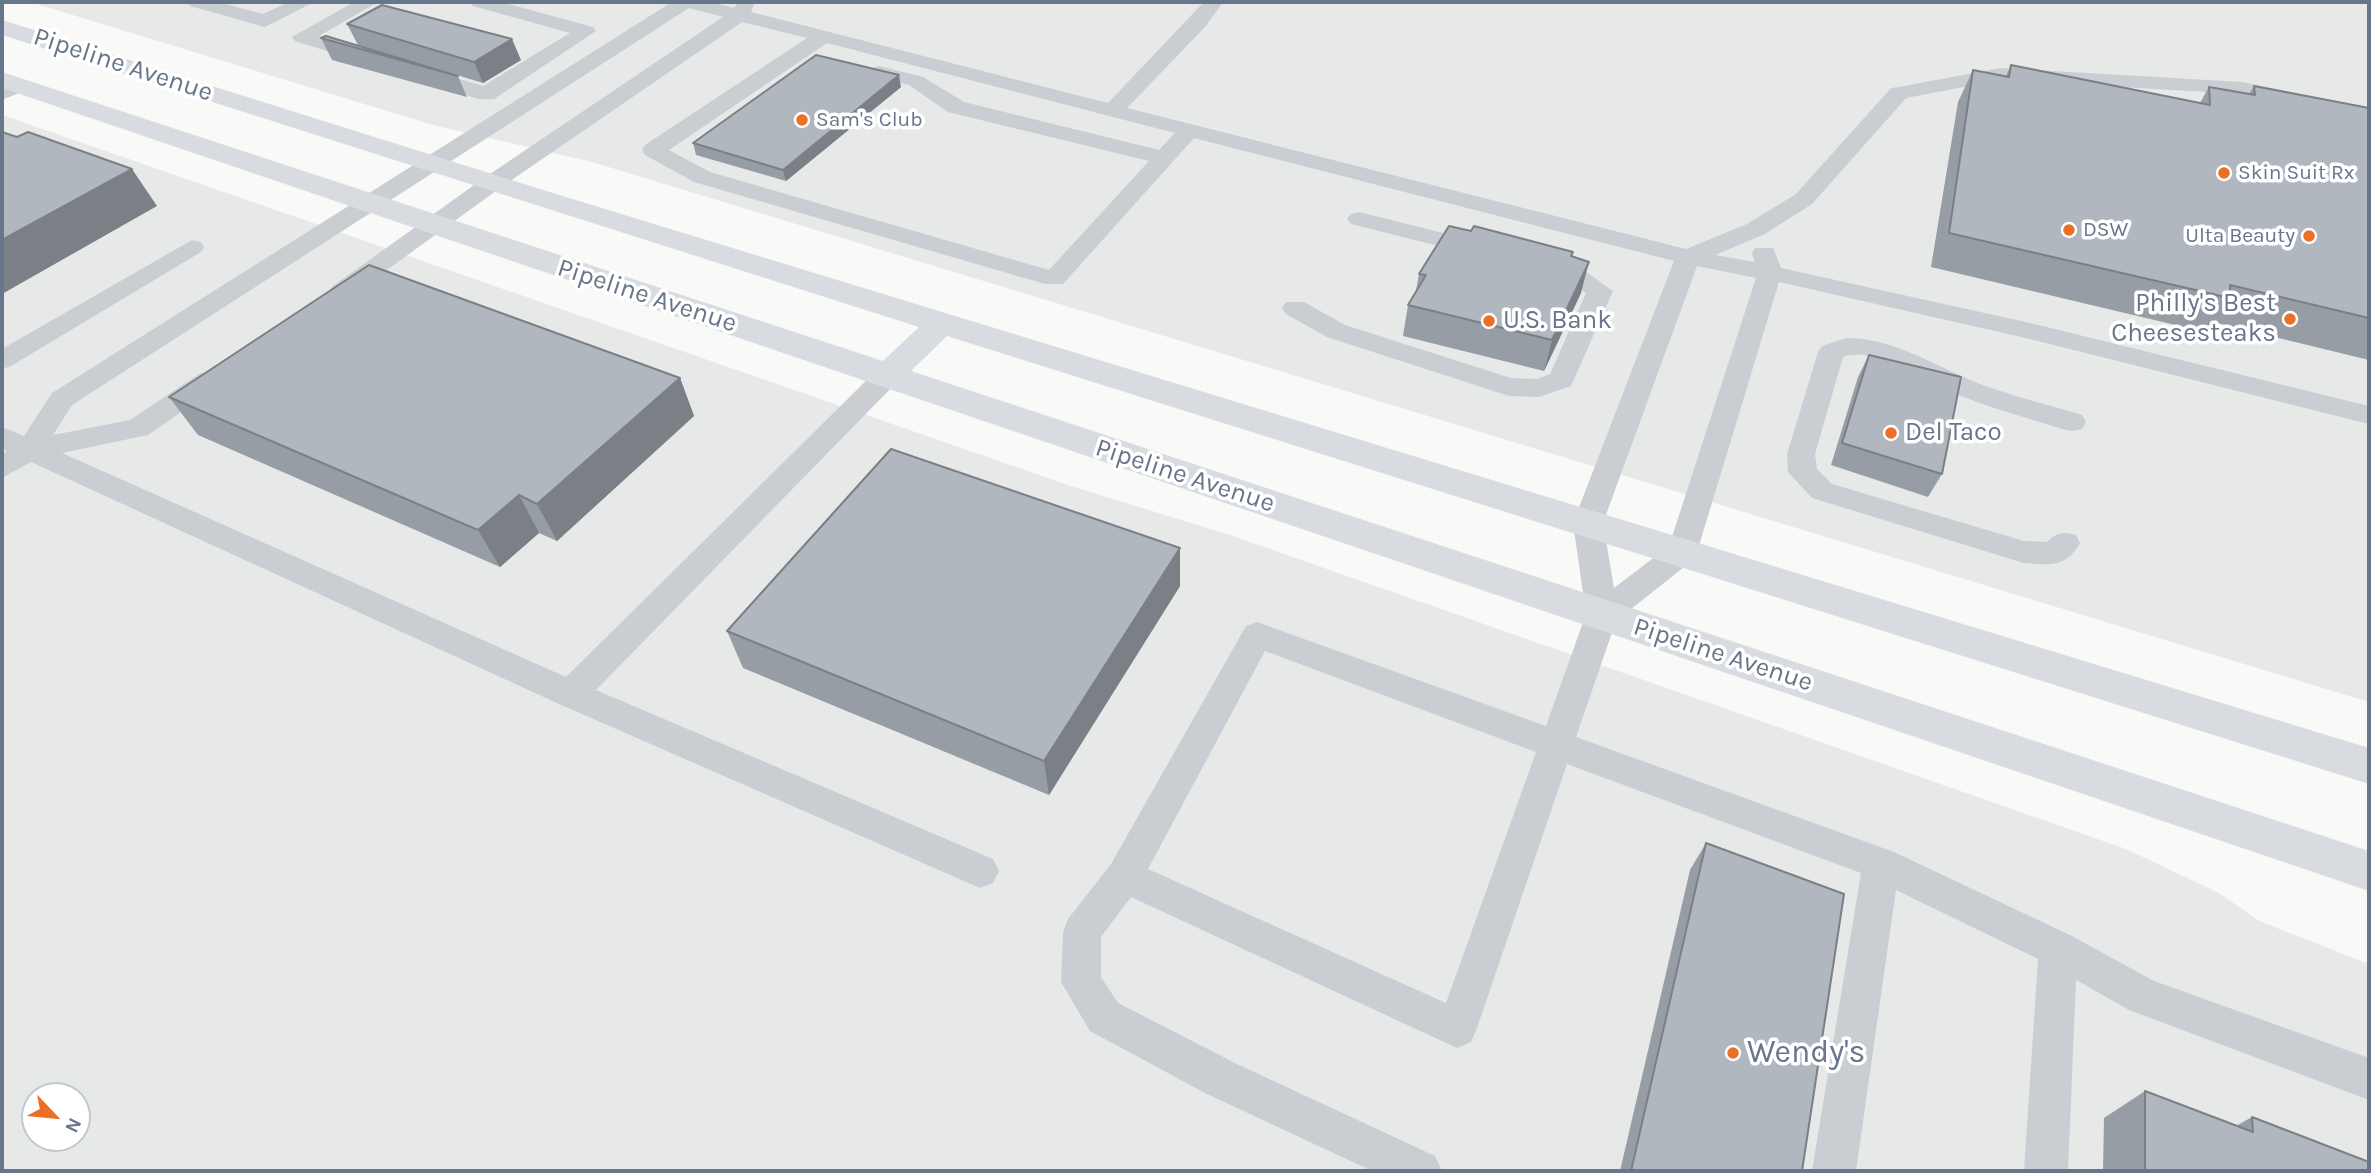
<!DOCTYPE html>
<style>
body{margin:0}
#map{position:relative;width:2371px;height:1173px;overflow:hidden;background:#f9faf7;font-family:Karla,sans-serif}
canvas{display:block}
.frame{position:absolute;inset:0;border:4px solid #67768a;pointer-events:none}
.north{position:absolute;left:21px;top:1082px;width:70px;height:70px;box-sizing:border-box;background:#fff;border:2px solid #c2c8d0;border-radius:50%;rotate:116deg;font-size:19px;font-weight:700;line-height:28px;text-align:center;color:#67768a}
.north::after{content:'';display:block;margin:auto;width:24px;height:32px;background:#eb6f26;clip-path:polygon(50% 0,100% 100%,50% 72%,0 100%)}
</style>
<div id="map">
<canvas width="2371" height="1173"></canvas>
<div class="frame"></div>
<div class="north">N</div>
</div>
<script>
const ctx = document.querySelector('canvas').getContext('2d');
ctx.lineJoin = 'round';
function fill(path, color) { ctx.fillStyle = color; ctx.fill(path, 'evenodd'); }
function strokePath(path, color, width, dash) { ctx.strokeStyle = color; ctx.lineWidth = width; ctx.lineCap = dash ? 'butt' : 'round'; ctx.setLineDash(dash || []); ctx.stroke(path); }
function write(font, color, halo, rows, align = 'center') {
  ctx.font = font + ' Karla,sans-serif'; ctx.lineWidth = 7; ctx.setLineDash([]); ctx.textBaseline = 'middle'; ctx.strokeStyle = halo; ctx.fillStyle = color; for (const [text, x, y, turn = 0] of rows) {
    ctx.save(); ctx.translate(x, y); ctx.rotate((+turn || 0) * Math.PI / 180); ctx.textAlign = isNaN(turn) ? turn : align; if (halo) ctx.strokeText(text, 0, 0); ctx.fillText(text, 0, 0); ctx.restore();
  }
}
const built = new Path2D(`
 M30 2H2369V702L592 162 433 125Z
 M2 115 1071 486 1230 535 2126 849 2219 893 2259 921 2369 964V1171H2ZM35 1096H77V1138H35Z`);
const service = new Path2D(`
 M187 2H218L263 14 289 2H314L265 27 190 6Z
 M354 2H378L319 36 370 52 373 56 370 60H356L295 41 292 37Z
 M471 2H501L593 27 596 31 494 99H478L415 78 412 74 415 70 422 68 483 86 570 33 473 6Z
 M672 2H710L734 8 739 2H755L751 12 1108 103 1204 2H1223L1205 27 1127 108 1686 249 1747 224 1796 194 1891 88 1899 87 2000 68 2242 82 2369 108V121L2242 94 2000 80 1906 98 1812 204 1765 234 1715 255 1755 262 1752 253 1755 248H1773L1781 268 2030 323 2369 406V424L2030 339 1779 282 1697 552 1693 560 1616 621 1576 737 1894 852 2072 936 2154 981 2369 1058V1100L2129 1010 2076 980 2068 1171H2024L2038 959 1896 890 1856 1171H1812L1861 873 1567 764 1477 1028 1471 1042 1457 1048 1131 897 1101 937V977L1118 1003 1237 1064 1435 1156 1442 1171H1372L1207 1094 1090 1031 1061 982 1063 932 1068 919 1111 864 1246 626 1257 622 1268 626 1546 726 1586 614 1573 523 1674 261 1194 138 1063 284H1045L694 182 645 155 642 150 645 145 807 38 742 22 500 188 351 296H333L329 291 333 286 484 178 723 17 689 8 72 405 53 435 130 420 199 374 209 371 219 374 223 380 219 386 148 435 62 453 566 677 877 370 887 367 897 370 901 376 897 382 596 690 993 859 999 871 993 883 980 888 559 704 31 462 2 478V454L7 451 2 448V427L24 436 52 393ZM827 43 1175 133 1159 150 964 102 923 77 879 66 872 68 869 72 872 76 909 85 948 112 1149 161 1049 270 710 172 669 150ZM1697 266 1756 278 1669 546 1614 588 1603 523ZM1265 651 1536 752 1446 1003 1148 869Z
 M19 80 26 82 30 86 26 90 2 100V86Z
 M1359 212 1491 245 1494 250 1491 255 1482 257 1351 224 1347 219 1351 214Z
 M192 240 201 242 204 247 201 252 11 366 2 369V349Z
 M1546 260 1582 269 1613 291 1571 386 1539 397 1509 396 1327 337 1286 314 1282 308 1286 302H1304L1345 325 1511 378 1537 379 1550 374 1586 293 1564 279 1537 272 1534 267 1537 262Z
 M1846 338C1897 338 1937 368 1983 385 2015 397 2049 405 2082 415L2086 422 2082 429 2072 431 2062 429C2029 418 1996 410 1964 397 1933 386 1875 344 1843 357L1815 454 1817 469 1832 484 2024 541 2047 542C2056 533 2063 531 2076 535L2080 543C2066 568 2049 565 2024 563L1812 498 1788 472 1787 454 1818 352 1822 346Z`);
const secondary = new Path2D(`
 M2 20 556 194 2369 748V784L947 336 911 371 2369 851V891L2 88V72L883 361 919 327 2 35Z`);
const wall = new Path2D(`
 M347 24 521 60 483 83 358 45Z
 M321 38 458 76 467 97 332 60Z
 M2011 65 2200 103 2209 87 2249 94 2254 86 2369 108V360L2213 322 2205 332 1931 267 1958 102 1973 70 2006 76Z
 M901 87 786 181 696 155 693 143Z
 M1471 231 1573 252 1572 256 1581 293 1544 371 1403 336 1408 305 1416 291 1419 274Z
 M1869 355 1942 474 1928 497 1831 465 1858 377Z
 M680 378 694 416 557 541 539 533 500 567 198 435 169 397Z
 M1180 548V586L1049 795 743 668 727 631Z
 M1706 843 1802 1171H1620L1690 870Z
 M2145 1091 2236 1126 2252 1117 2369 1171H2103L2104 1118Z`);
const shadedWall = new Path2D(`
 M512 39 521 60 483 83 474 62Z
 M899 75 901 87 786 181 783 170Z
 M132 169 157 206 2 294V240Z
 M1589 262 1581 293 1544 371 1552 340Z
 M680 378 694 416 557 541 537 504Z
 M519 495 539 533 500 567 478 530Z
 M1180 548V586L1049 795 1044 761Z`);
const building = new Path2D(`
 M382 5 512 39 474 62 347 24Z
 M326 36 458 76 321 38Z
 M816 55 899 75 783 170 693 143Z
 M2011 65 2210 105 2209 87 2255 95 2254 86 2369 108V318L2230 285V298L1949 233 1973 70 2009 77Z
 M2 132 17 137 28 132 132 169 2 240Z
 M1449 226 1471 231 1474 226 1573 252 1571 256 1589 262 1552 340 1408 305 1426 275 1419 274Z
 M369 265 680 378 537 504 519 495 478 530 169 397Z
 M1869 355 1961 377 1942 474 1842 443Z
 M891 449 1180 548 1044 761 727 631Z
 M1706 843 1844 894 1802 1171H1631Z
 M2145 1091 2253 1132 2252 1117 2369 1162V1171H2145Z`);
const markers = [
 [802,120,7,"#eb6f26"],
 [2224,173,7,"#eb6f26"],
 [2069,230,7,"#eb6f26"],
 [2309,236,7,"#eb6f26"],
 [2290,319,7,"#eb6f26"],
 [1489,321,7,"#eb6f26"],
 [1891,433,7,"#eb6f26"],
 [1733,1053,7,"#eb6f26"]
];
const farPoinames = [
 ["Sam's Club",816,120],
 ["Skin Suit Rx",2238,173],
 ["DSW",2083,230],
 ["Ulta Beauty",2295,236,"right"]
];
const streetNames = [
 ["Pipeline Avenue",123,65,18],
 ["Pipeline Avenue",647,296,18],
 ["Pipeline Avenue",1185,476,18],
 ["Pipeline Avenue",1723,655,18]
];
const poiNames = [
 ["Philly's Best",2276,304,"right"],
 ["Cheesesteaks",2276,334,"right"],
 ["U.S. Bank",1503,321],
 ["Del Taco",1905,433]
];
const nearPoinames = [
 ["Wendy's",1747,1053]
];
fill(built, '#e7e9e8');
fill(service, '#cacdd1');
fill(secondary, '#d8dbe0');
fill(wall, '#979da4');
fill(shadedWall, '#7b8086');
fill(building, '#b0b7bf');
strokePath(building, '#7b8086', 2);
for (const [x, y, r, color] of markers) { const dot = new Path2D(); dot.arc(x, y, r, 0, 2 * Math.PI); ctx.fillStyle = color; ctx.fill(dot); strokePath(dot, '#fff', 2.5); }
write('21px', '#67768a', '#fff', farPoinames, 'left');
write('26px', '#67768a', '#fff', streetNames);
write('26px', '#67768a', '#fff', poiNames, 'left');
write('32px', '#67768a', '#fff', nearPoinames, 'left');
</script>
